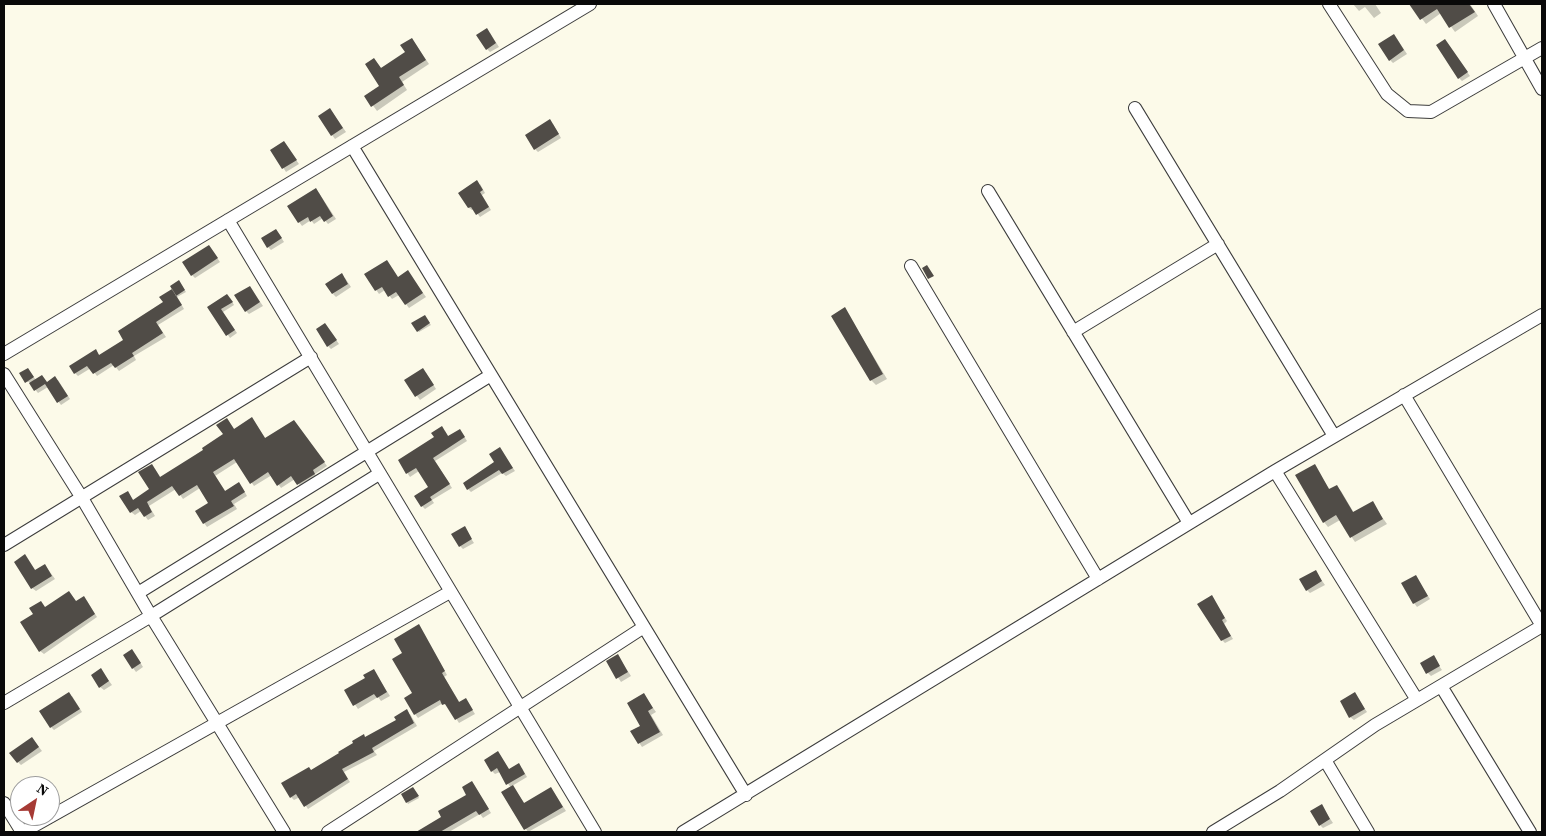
<!DOCTYPE html>
<style>
body{margin:0}
#map{position:relative;width:1546px;height:836px;overflow:hidden;background:#fcfae9;font-family:"Source Serif 4",serif}
canvas{display:block}
.frame{position:absolute;inset:0;border:5px solid #090909;pointer-events:none}
.north{position:absolute;left:10px;top:776px;width:50px;height:50px;box-sizing:border-box;background:#fff;border:1px solid #9d9d9d;border-radius:50%;rotate:34deg;font-size:14px;font-weight:700;line-height:20px;text-align:center;color:#090909}
.north::after{content:'';display:block;margin:auto;width:18px;height:22px;background:#a63a35;clip-path:polygon(50% 0,100% 100%,50% 72%,0 100%)}
</style>
<div id="map">
<canvas width="1546" height="836"></canvas>
<div class="frame"></div>
<div class="north">N</div>
</div>
<script>
const ctx = document.querySelector('canvas').getContext('2d');
ctx.lineJoin = 'round';
function fill(path, color) { ctx.fillStyle = color; ctx.fill(path, 'evenodd'); }
function strokePath(path, color, width, dash) { ctx.strokeStyle = color; ctx.lineWidth = width; ctx.lineCap = dash ? 'butt' : 'round'; ctx.setLineDash(dash || []); ctx.stroke(path); }
const shadow = new Path2D(`
 M1353 4H1375L1381 13 1374 18 1365 7 1359 11Z
 M1411 4H1470L1478 16 1455 32 1441 13 1426 24Z
 M490 33 499 47 490 52 487 49Z
 M412 39 429 64 402 82 407 90 377 111 366 96 381 86 374 59 381 68 406 53Z
 M1397 39 1407 54 1393 63 1390 60Z
 M1445 40 1470 76 1462 81 1459 78Z
 M330 109 346 132 335 139 332 135Z
 M553 124 561 138 538 152 535 149Z
 M284 143 299 164 286 172 272 150Z
 M480 184 485 193 482 195 491 210 480 217 474 209 472 210 469 208Z
 M319 193 336 219 328 224 323 218 314 224 311 220 302 226 288 207Z
 M279 234 284 242 271 250 268 247Z
 M209 246 220 262 195 278 192 275Z
 M408 272 426 297 409 308 399 295 392 299 385 290 379 294 366 275 399 278Z
 M345 278 351 287 336 297 333 294Z
 M180 283 186 292 177 297 184 309 158 325 166 337 134 356 136 360 119 371 114 365 97 376 91 368 78 376 75 373 71 367 96 351 100 356 125 340 164 303Z
 M250 287 263 306 249 314 246 311Z
 M230 298 234 305 223 312 237 333 230 338 209 307Z
 M845 309 887 379 876 385 871 380Z
 M426 318 431 325 419 332 418 331Z
 M325 324 339 344 331 349 328 346Z
 M29 371 36 380 47 383 58 380 70 399 61 405 48 387 38 393 29 382H26Z
 M426 373 436 389 420 400 406 381Z
 M227 419 235 430 252 419 266 439 297 425 327 466 315 474 318 478 302 488 295 479 281 488 272 475 254 486 237 462 215 476 226 492 242 487 247 496 234 504 237 509 207 527 196 512 210 503 200 488 183 499 176 489 149 506 155 516 148 520 141 511 135 515 131 512 127 492 134 501 151 490 155 469 161 478 176 469 224 435Z
 M445 431 449 437 462 433 467 441 435 461 452 488 432 500 434 503 425 509 422 506 430 487 419 471 410 477 399 461Z
 M502 452 515 471 506 476 502 473 471 492 468 489 496 462Z
 M1314 466 1330 490 1336 486 1341 491 1354 513 1372 503 1387 524 1355 542 1340 520 1328 527 1324 522Z
 M464 528 474 543 463 549 460 546Z
 M25 556 36 571 45 565 55 579 36 591 32 588Z
 M1315 571 1325 585 1310 593 1307 590Z
 M1415 576 1430 599 1417 607 1414 603Z
 M1212 597 1227 621 1224 624 1233 639 1225 643 1222 640Z
 M87 601 97 617 44 654 40 651 45 608Z
 M419 626 447 675 444 677 460 703 466 700 475 714 459 723 448 706 443 703 418 718 415 714 414 694 404 654Z
 M135 654 143 667 136 672 133 668Z
 M618 656 631 676 621 682 608 662Z
 M1433 657 1442 670 1431 676 1428 673Z
 M101 670 112 685 104 690 100 687Z
 M374 671 390 696 381 701 378 697 358 709 346 691 367 679Z
 M1355 694 1367 712 1354 720 1350 717Z
 M644 695 656 712 651 715 663 735 642 747 632 732 642 726Z
 M72 696 82 712 54 730 51 727Z
 M410 714 417 726 374 751 377 755 344 772 350 782 308 809 300 797 294 800 291 797 311 771Z
 M32 738 42 751 21 765 18 762Z
 M498 753 509 770 522 768 527 777 512 786 525 804 551 788 566 811 528 832 503 793 511 788 500 772 495 774 492 771Z
 M472 782 491 813 483 818 480 814 449 832H421L443 818 468 795Z
 M414 789 419 798 408 804 403 795Z
 M1321 805 1333 823 1323 828 1320 825Z`);
const building = new Path2D(`
 M1409 4H1469L1475 12 1449 28 1437 9 1420 20Z
 M487 28 496 43 486 50 476 35Z
 M1394 34 1404 50 1389 61 1378 44Z
 M412 38 426 60 399 77 404 85 371 107 364 96 379 86 365 64 374 58 381 68 405 52 400 45Z
 M1445 39 1468 72 1458 79 1436 45Z
 M330 108 343 128 331 136 318 116Z
 M550 119 559 134 534 150 525 135Z
 M284 141 297 160 282 169 270 150Z
 M477 180 483 190 480 192 489 207 476 215 471 207 468 208 458 193Z
 M316 188 333 216 324 222 320 216 310 222 308 217 298 223 287 206Z
 M276 229 282 238 267 248 261 238Z
 M209 245 218 258 191 276 182 262Z
 M387 260 398 277 408 270 423 293 405 305 396 292 388 297 382 287 375 291 364 274Z
 M927 265 934 276 928 279 922 268Z
 M342 273 348 284 332 294 325 284Z
 M179 280 185 290 176 296 170 286Z
 M250 286 260 302 245 312 234 295Z
 M172 289 182 305 156 322 163 333 132 353 134 356 115 368 111 363 93 374 87 366 74 374 69 366 96 349 99 355 123 340 118 331 163 302 159 297Z
 M227 294 233 302 221 309 235 330 226 336 207 307Z
 M845 307 883 374 870 381 831 316Z
 M425 315 430 323 417 332 411 323Z
 M325 323 337 340 327 347 316 329Z
 M28 368 34 377 25 383 19 373Z
 M423 368 434 385 415 397 404 380Z
 M42 375 47 382 55 376 68 396 57 403 45 384 34 391 29 383Z
 M252 417 265 438 294 420 325 462 313 470 315 474 297 485 291 476 277 486 268 472 250 484 234 459 213 472 225 491 239 482 245 492 231 501 234 506 203 524 195 511 208 503 197 485 179 496 172 486 147 502 152 512 144 517 138 508 130 513 119 496 128 491 133 500 149 489 138 472 152 464 160 477 203 450 202 448 223 434 216 425 227 418 234 429Z
 M442 426 448 436 460 429 465 437 433 458 450 484 430 497 432 500 421 507 414 496 428 487 416 468 406 474 398 460 434 437 431 433Z
 M500 447 513 468 502 474 499 470 467 490 463 483 494 462 489 454Z
 M1315 464 1329 489 1337 485 1353 512 1373 501 1383 519 1350 538 1336 515 1323 523 1295 475Z
 M465 526 472 539 459 547 451 534Z
 M25 554 35 570 45 564 52 576 31 589 14 562Z
 M1316 570 1322 581 1306 591 1299 579Z
 M1416 575 1428 596 1413 604 1401 583Z
 M69 591 76 601 84 596 95 614 39 652 20 622 33 614 29 608 41 601 45 607Z
 M1212 595 1225 618 1222 620 1231 636 1221 641 1197 604Z
 M419 624 445 671 442 673 459 702 466 698 473 710 455 720 445 704 442 705 440 700 414 715 404 698 412 693 392 659 402 653 394 639Z
 M132 649 141 663 132 669 123 655Z
 M618 654 628 672 616 679 606 661Z
 M1434 655 1440 666 1426 674 1420 663Z
 M101 668 109 681 99 688 91 675Z
 M374 669 387 692 377 698 374 694 353 706 344 690 365 678 363 675Z
 M69 692 80 709 50 728 39 711Z
 M1355 692 1365 709 1349 718 1340 701Z
 M644 693 653 708 648 711 660 732 638 744 630 731 640 726 627 703Z
 M407 709 414 723 372 748 374 752 342 769 348 779 304 807 296 794 290 798 281 783 309 767 311 770 339 753 338 752 353 743 352 741 364 734 365 737 396 720 394 717Z
 M32 737 39 747 17 763 9 753Z
 M498 751 509 769 519 763 525 774 506 785 497 768 491 772 484 760Z
 M472 781 489 809 479 815 476 811 440 832H416L441 817 438 811 466 795 462 787Z
 M513 785 524 803 551 787 563 807 524 830 501 792Z
 M413 787 419 796 406 803 401 794Z
 M1322 804 1330 819 1319 826 1310 811Z`);
const minor = new Path2D(`
 M1329 4 1387 94 1408 111 1431 112 1542 48
 M1494 4 1542 89
 M1135 108 1334 436
 M352 146 746 795
 M988 191 1189 523
 M228 220 595 832
 M911 266 1098 579
 M1073 332 1218 244
 M4 354 590 4
 M4 374 82 498 151 616 284 832
 M1404 395 1542 626
 M1275 471 1417 700
 M4 545 311 357
 M138 593 491 375
 M1441 686 1530 832
 M4 703 151 616 379 474
 M1325 760 1368 832
 M4 803 22 832
 M23 832 450 592
 M328 832 644 627
 M683 832 1275 471 1542 315
 M1213 832 1280 791 1375 725 1542 626`);
fill(shadow, '#0003');
fill(building, '#504c47');
strokePath(minor, '#3c3c3c', 14);
strokePath(minor, '#fff', 12);
</script>
